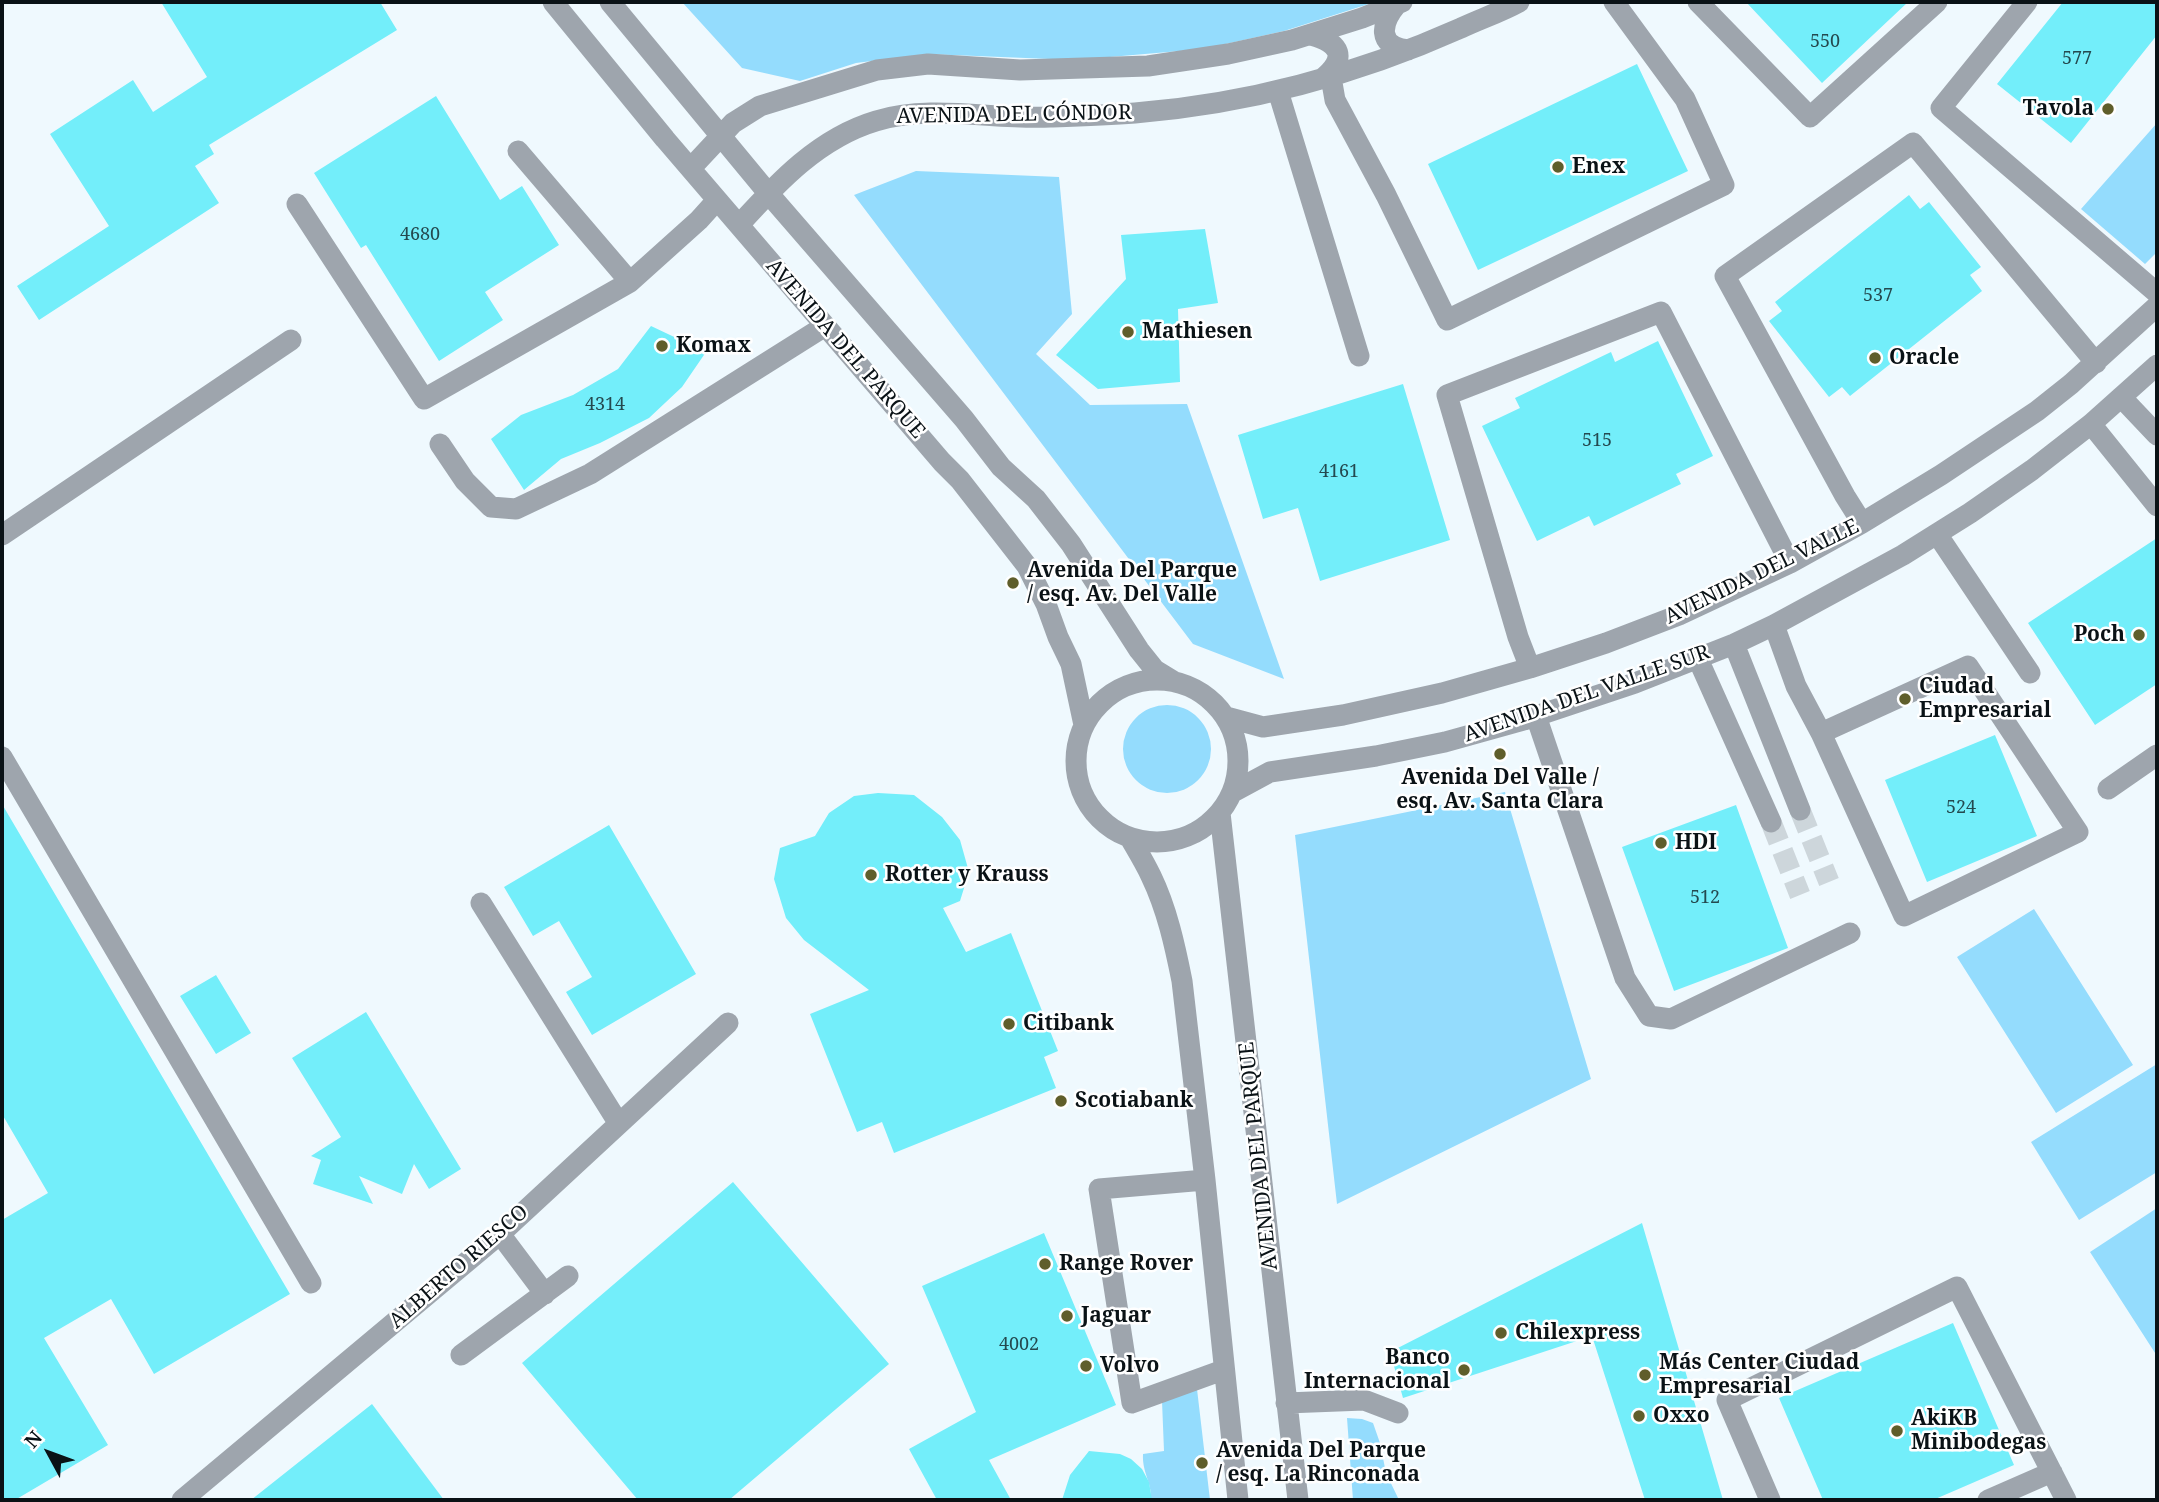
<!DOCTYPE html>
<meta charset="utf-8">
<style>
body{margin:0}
#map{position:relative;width:2159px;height:1502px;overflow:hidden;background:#eff9fe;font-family:"Noto Serif",serif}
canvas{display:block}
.frame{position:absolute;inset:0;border:4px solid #0a1216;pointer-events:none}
.north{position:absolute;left:14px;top:1418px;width:70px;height:70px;-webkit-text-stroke:5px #fff;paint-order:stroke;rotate:311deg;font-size:19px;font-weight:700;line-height:28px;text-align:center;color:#0a1216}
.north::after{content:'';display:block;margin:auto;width:24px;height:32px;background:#0a1216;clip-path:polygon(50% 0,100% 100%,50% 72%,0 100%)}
</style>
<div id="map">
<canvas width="2159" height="1502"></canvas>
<div class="frame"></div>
<div class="north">N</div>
</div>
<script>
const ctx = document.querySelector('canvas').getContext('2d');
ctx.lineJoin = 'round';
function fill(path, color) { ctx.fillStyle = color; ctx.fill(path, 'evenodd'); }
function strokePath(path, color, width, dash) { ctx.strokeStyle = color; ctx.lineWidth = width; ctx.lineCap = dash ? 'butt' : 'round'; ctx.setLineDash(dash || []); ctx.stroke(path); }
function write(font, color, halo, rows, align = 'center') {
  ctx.font = font + ' "Noto Serif",serif'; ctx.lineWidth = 5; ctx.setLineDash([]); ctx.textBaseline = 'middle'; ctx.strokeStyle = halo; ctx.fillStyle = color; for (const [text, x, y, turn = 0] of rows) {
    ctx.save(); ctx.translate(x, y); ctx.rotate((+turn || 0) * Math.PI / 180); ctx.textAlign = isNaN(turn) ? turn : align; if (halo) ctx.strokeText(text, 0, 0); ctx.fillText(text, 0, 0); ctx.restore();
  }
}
const green = new Path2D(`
 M682 2H1375L1284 31 1203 49 1075 60 927 54 856 63 800 81 742 68Z
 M2157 123V252L2145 264 2081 209Z
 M916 171 1059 177 1072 314 1036 354 1090 405 1187 404 1284 679 1193 644 854 195Z
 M1123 749a44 44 0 1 1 88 0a44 44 0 1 1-88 0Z
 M1505 792 1591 1079 1337 1204 1295 835Z
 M2034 909 2133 1065 2056 1113 1957 957Z
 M2157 1064V1172L2079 1220 2031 1142Z
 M2157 1208V1356L2090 1252Z
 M1197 1389 1210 1500H1151C1152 1482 1142 1473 1143 1454L1164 1451 1162 1401Z
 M1347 1418 1362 1419 1373 1423 1380 1443 1386 1473 1399 1500H1353Z`);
const building = new Path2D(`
 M161 2H380L397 30 209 145 214 154 195 166 219 203 39 320 17 286 109 226 50 134 133 80 153 112 207 77Z
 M1746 2H1908L1822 83Z
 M2063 2H2157V35L2071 143 1997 84Z
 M1637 64 1688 171 1478 270 1428 164Z
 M436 96 500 200 522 186 559 245 485 292 503 320 439 361 366 245 361 248 314 173Z
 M1909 195 1920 209 1929 202 1981 267 1970 275 1982 291 1850 396 1842 387 1829 397 1769 321 1782 311 1775 302Z
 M1205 229 1218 303 1178 309 1180 382 1098 389 1056 355 1126 279 1121 235Z
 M651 326 706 352 682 387 649 418 600 443 561 459 524 490 491 439 521 415 573 395 618 369Z
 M1658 341 1713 456 1676 474 1681 484 1594 526 1589 516 1537 541 1482 426 1520 408 1515 398 1611 352 1615 362Z
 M1403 384 1450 540 1320 581 1298 508 1263 519 1238 435Z
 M2157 538V684L2095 725 2028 623Z
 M1995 735 2037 836 1927 882 1885 780Z
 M878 793 914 795 942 817 960 840 969 872 960 901 943 908 966 952 1011 933 1058 1051 1044 1057 1056 1088 894 1153 882 1122 857 1132 810 1014 869 990 804 940 786 918 774 879 780 848 815 836 829 813 854 796Z
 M2 804 290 1294 154 1374 111 1299 44 1338 108 1445 15 1500H2V1220L48 1193 2 1114Z
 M1736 805 1788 948 1674 991 1622 847Z
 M609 825 696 974 592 1035 566 992 592 977 559 921 533 936 504 887Z
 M216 975 251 1033 216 1054 180 996Z
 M366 1012 461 1169 429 1189 414 1164 402 1194 359 1176 373 1204 313 1184 321 1160 311 1156 341 1137 292 1058Z
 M733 1182 889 1364 729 1500H638L522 1363Z
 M1642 1223 1723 1500H1645L1592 1336 1403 1398 1390 1352Z
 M1044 1233 1116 1405 989 1460 1011 1500H937L909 1449 976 1412 922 1286Z
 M1953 1323 2014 1465 1933 1500H1823L1779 1398Z
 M372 1404 444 1500H251Z
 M1089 1451 1120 1454 1131 1459 1142 1469 1149 1482 1152 1500H1062L1070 1475Z`);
const minorTunnel = new Path2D(`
 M1800 810 1829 882
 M1771 822 1800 895`);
const minor = new Path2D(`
 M553 2 665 139 942 462 960 480 1027 566 1046 604 1058 637 1071 664 1084 725
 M610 2 768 193 964 419 1001 467 1036 499 1071 544 1139 650 1155 670 1173 681
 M1698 2 1810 117 1937 2
 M2027 2 1941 108 2157 293
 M1397 4C1381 23 1376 46 1408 50
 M1311 35C1341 43 1348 58 1322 79
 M1331 77 1335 100 1386 195 1447 320 1724 185 1685 99 1614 2
 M1278 91 1359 356
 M518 151 630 282
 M691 168 733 123 760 106 877 70 928 64 1020 70 1148 66 1228 54 1292 40 1362 18 1402 2
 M297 204 424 399 630 282 699 220 717 200
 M739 225C778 182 819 138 876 121 932 104 993 120 1050 117 1078 116 1107 115 1135 113 1247 104 1358 74 1461 28 1480 19 1501 12 1519 2
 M2121 397 2157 435
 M2091 424 2157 506
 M440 444 465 481 491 507 516 509 590 474 825 326
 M1862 523 1845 496 1725 276 1913 143 2096 363
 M1937 534 2030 673
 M2 535 291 340
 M1774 625 1796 686 1821 733 1904 916 2078 832 1968 666 1821 733
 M1734 644 1800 810
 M1698 659 1771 822
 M1530 668 1518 637 1447 395 1661 312 1790 563
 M1076 761a81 81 0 1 1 162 0a81 81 0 1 1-162 0Z
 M1536 716 1625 978 1649 1016 1671 1019 1850 933
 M1226 717 1263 727 1343 715 1442 693 1530 668 1606 643 1679 615 1790 563 1862 523 1941 475 2037 411 2071 384 2157 306
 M2 757 311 1283
 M2108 789 2157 755
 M1233 792 1270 772 1376 756 1445 742 1524 720 1635 683 1734 644 1774 625 1903 555 1970 513 2032 470 2091 424 2157 365
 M1220 813 1298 1500
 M1130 838C1137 850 1145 863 1151 876 1167 909 1175 946 1182 981L1205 1180 1238 1500
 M481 903 619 1124
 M1205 1180 1099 1189 1132 1403 1223 1370
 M500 1234 545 1294
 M461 1355 568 1276
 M1286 1403 1364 1400 1398 1413
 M182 1500 500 1234 728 1023
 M1770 1500 1727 1400 1957 1287 2066 1500
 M1988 1500 2052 1472`);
const markers = [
 [2108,109,7,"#5f5e2b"],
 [1558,167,7,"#5f5e2b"],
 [1128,332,7,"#5f5e2b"],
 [662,346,7,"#5f5e2b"],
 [1875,358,7,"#5f5e2b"],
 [1013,583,7,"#5f5e2b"],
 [2139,635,7,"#5f5e2b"],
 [1905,699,7,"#5f5e2b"],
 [1500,754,7,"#5f5e2b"],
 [1661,843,7,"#5f5e2b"],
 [871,875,7,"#5f5e2b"],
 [1009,1024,7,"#5f5e2b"],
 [1061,1101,7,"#5f5e2b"],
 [1045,1264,7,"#5f5e2b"],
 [1067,1316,7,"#5f5e2b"],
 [1501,1333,7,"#5f5e2b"],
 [1086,1366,7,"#5f5e2b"],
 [1464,1370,7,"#5f5e2b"],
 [1645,1375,7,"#5f5e2b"],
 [1639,1416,7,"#5f5e2b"],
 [1897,1431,7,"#5f5e2b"],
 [1202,1463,7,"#5f5e2b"]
];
const numberNames = [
 ["550",1825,42],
 ["577",2077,59],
 ["4680",420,235],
 ["537",1878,296],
 ["4314",605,405],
 ["515",1597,441],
 ["4161",1339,472],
 ["524",1961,808],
 ["512",1705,898],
 ["4002",1019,1345]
];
const poiNames = [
 ["Tavola",2094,109,"right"],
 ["Enex",1572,167],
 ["Mathiesen",1142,332],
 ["Komax",676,346],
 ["Oracle",1889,358],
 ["Avenida Del Parque",1027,571],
 ["/ esq. Av. Del Valle",1027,595],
 ["Poch",2125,635,"right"],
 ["Ciudad",1919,687],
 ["Empresarial",1919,711],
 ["Avenida Del Valle /",1500,778,"center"],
 ["esq. Av. Santa Clara",1500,802,"center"],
 ["HDI",1675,843],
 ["Rotter y Krauss",885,875],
 ["Citibank",1023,1024],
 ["Scotiabank",1075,1101],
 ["Range Rover",1059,1264],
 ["Jaguar",1081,1316],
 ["Chilexpress",1515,1333],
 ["Banco",1450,1358,"right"],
 ["Internacional",1450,1382,"right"],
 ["Más Center Ciudad",1659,1363],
 ["Empresarial",1659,1387],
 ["Volvo",1100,1366],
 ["Oxxo",1653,1416],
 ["AkiKB",1911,1419],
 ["Minibodegas",1911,1443],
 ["Avenida Del Parque",1216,1451],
 ["/ esq. La Rinconada",1216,1475]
];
const streetNames = [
 ["AVENIDA DEL CÓNDOR",1014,115,-1],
 ["AVENIDA DEL PARQUE",845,349,49],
 ["AVENIDA DEL VALLE",1762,572,-26],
 ["AVENIDA DEL VALLE SUR",1587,694,-19],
 ["AVENIDA DEL PARQUE",1259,1156,-96],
 ["ALBERTO RIESCO",459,1267,-41]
];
fill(green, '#94dcfd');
fill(building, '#73eefa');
strokePath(minorTunnel, '#cdd6db', 21, [21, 10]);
strokePath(minor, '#9ea5ad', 21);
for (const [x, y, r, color] of markers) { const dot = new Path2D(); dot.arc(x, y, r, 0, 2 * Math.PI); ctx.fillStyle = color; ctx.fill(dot); strokePath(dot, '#fff', 2.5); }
write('18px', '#24494f', null, numberNames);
write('bold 21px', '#0a1216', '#fff', poiNames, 'left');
write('21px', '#0a1216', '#fff', streetNames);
</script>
